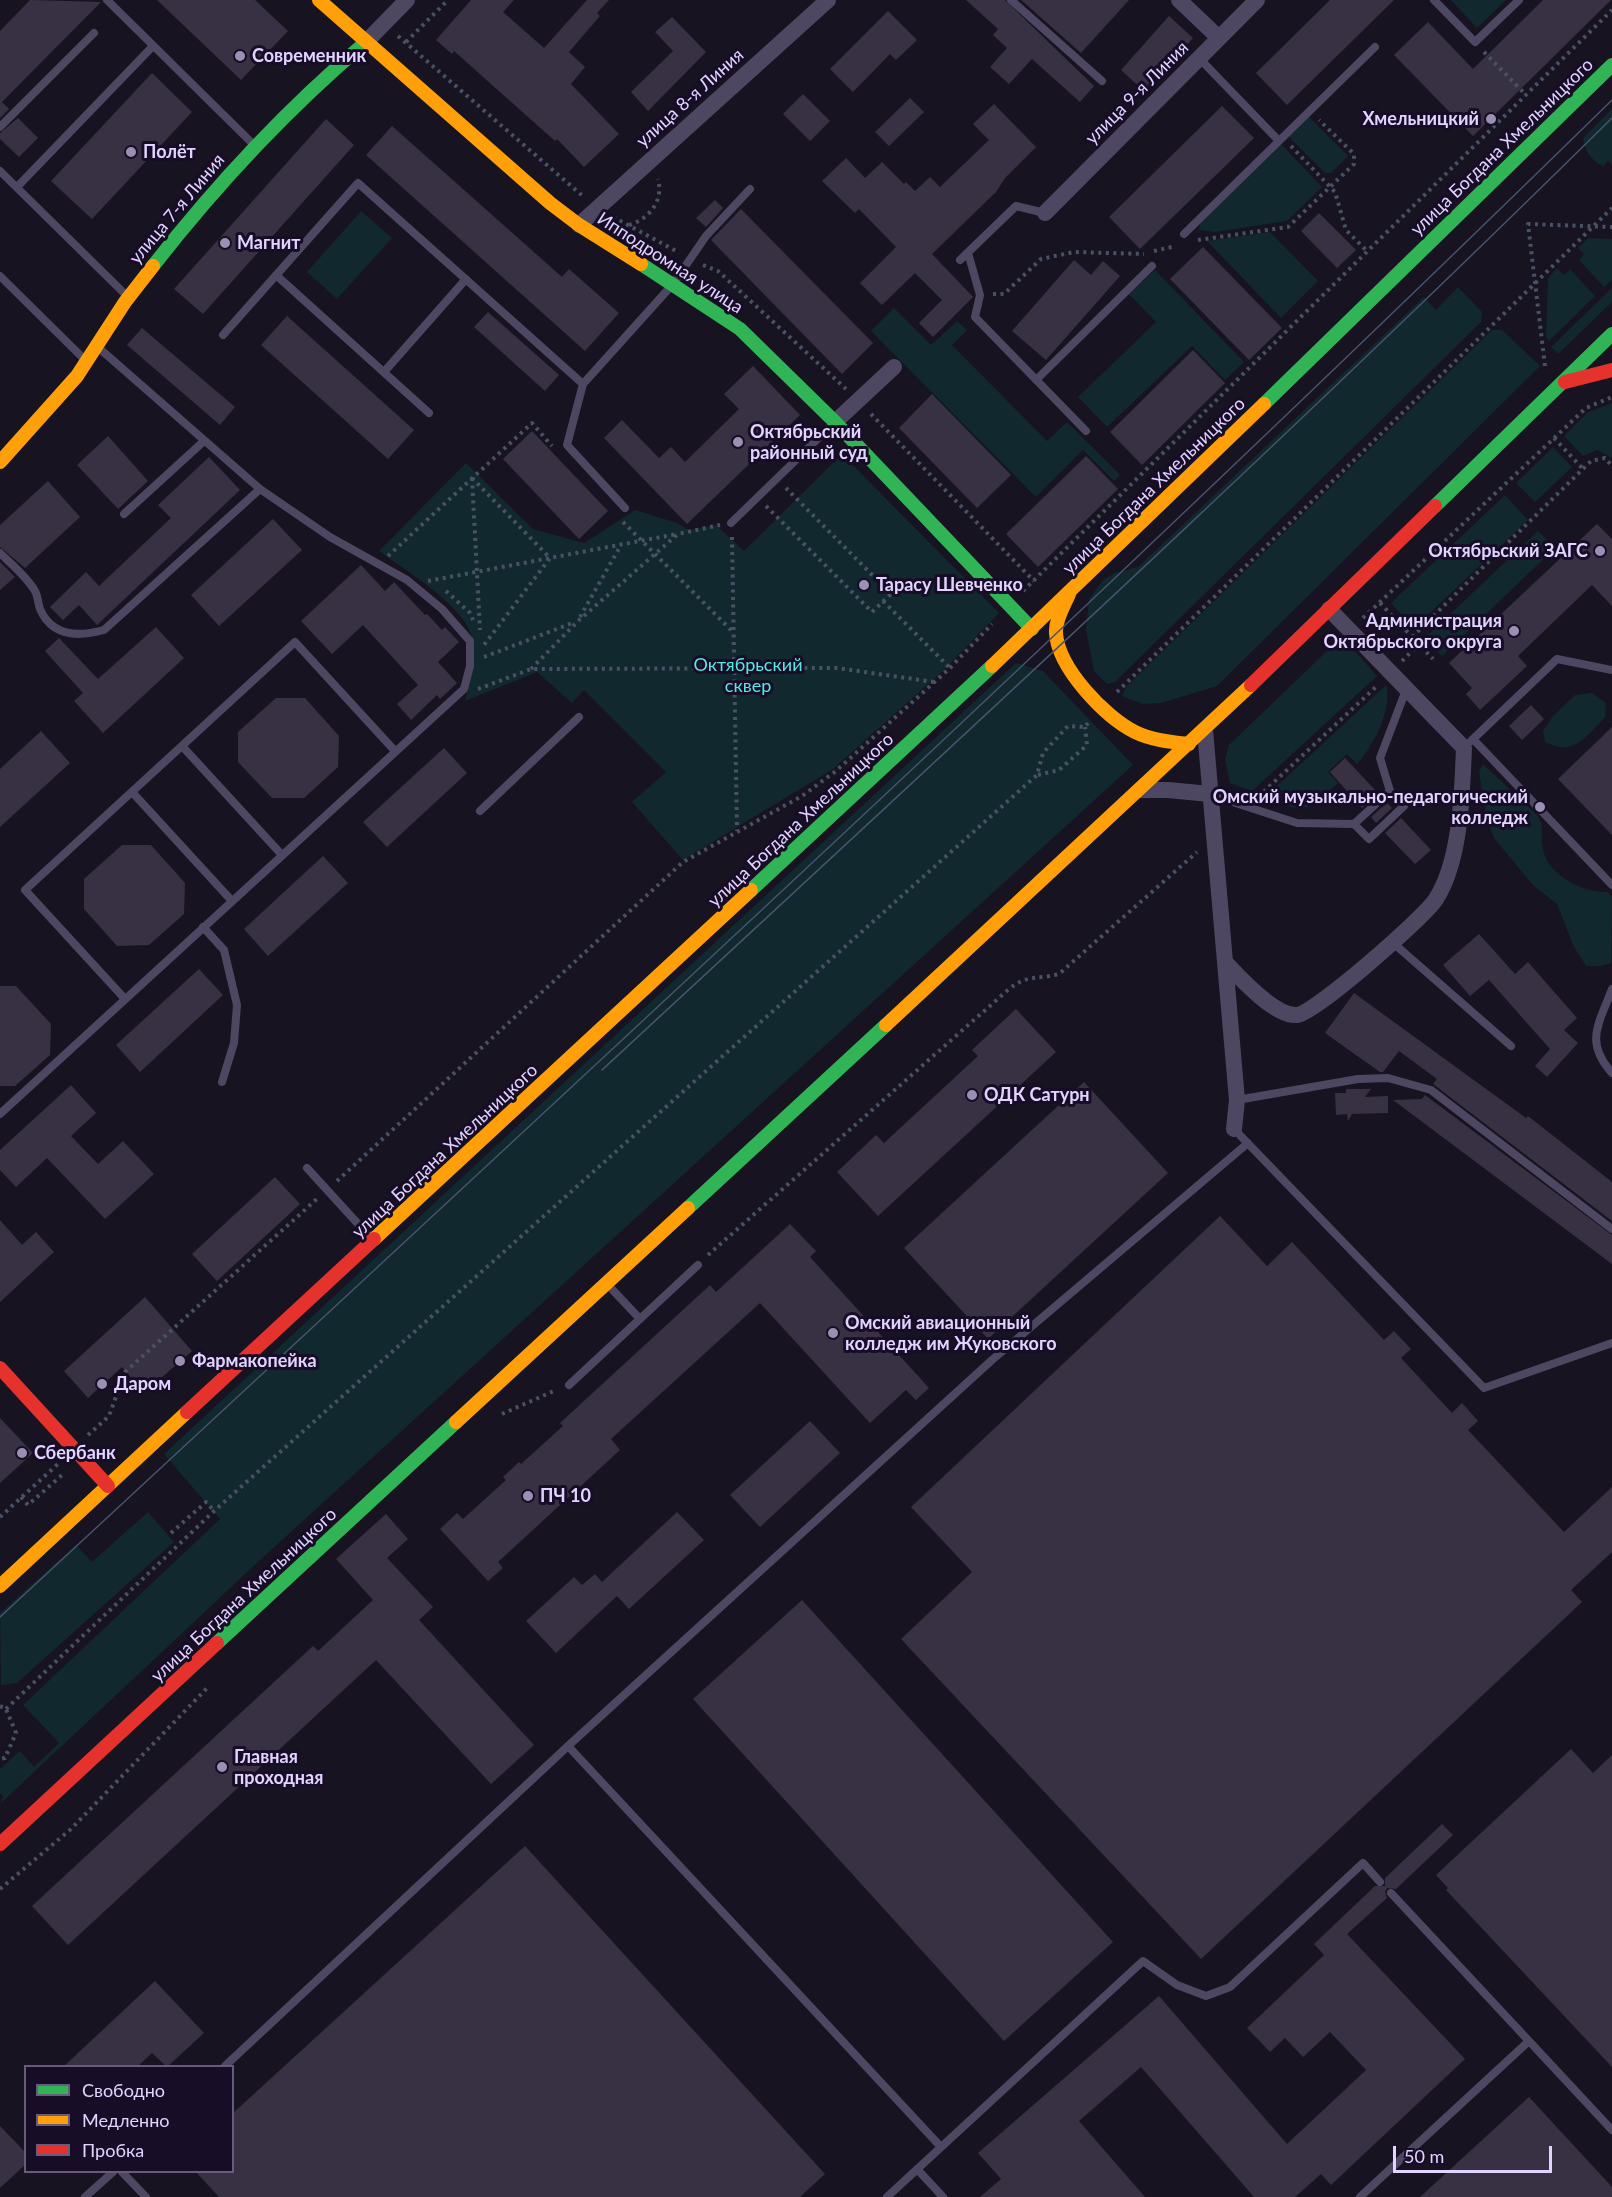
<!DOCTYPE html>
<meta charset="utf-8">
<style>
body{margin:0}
#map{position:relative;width:1612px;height:2197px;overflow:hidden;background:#181321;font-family:Lato,sans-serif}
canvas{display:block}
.legend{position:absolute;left:24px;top:2065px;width:210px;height:108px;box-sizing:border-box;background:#170d27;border:2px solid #685c7d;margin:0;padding:8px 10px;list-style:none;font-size:18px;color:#e2d3ff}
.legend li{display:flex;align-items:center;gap:12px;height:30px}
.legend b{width:30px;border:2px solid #685c7d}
.scale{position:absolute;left:1393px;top:2146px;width:159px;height:27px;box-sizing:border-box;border:3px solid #e2d3ff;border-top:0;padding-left:8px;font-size:18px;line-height:21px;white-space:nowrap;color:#e2d3ff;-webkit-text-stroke:4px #170d27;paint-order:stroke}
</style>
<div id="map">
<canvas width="1612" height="2197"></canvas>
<ul class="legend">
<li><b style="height:8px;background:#30b455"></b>Свободно</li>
<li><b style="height:8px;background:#ff9f0a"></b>Медленно</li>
<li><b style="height:8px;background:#e5322d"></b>Пробка</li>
</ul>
<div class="scale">50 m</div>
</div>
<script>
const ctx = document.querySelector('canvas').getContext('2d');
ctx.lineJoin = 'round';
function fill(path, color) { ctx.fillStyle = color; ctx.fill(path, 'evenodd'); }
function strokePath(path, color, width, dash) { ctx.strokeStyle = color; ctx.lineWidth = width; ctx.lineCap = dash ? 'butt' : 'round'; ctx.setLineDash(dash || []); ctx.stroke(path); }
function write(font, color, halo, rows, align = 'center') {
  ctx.font = font + ' Lato,sans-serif'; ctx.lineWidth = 6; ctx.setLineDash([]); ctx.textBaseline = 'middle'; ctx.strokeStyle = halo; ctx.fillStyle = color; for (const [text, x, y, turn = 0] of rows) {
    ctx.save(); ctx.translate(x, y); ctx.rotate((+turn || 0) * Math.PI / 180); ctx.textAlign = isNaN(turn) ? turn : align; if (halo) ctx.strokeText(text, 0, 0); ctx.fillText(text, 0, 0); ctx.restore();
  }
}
const green = new Path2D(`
 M1451 0H1506L1477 28Z
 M1612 109V165L1608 161 1603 166C1591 161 1585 150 1583 138Z
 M1308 116 1348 156 1331 173H1325L1288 136Z
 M1281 144 1322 187 1287 221 1215 232 1199 230 1200 223Z
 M361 211 392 238 337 299 307 272Z
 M1270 232 1318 281 1281 318 1207 241Z
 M1588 238 1612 239V280L1604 287 1579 260 1584 254 1578 248Z
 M1557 268 1564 275 1570 269 1595 296 1549 341 1546 337 1548 278Z
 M1155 270 1244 362 1225 380 1192 346 1107 427 1078 397 1156 322 1129 294Z
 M1458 287 1482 312 1481 322 1115 682 1107 684 1094 671 1086 630 1089 599 1104 579 1115 573 1138 567 1424 297 1436 310Z
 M1612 288V302L1558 354 1551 347Z
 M894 308 931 345 957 321 967 330 952 345 1047 441 1067 422 1120 475 1114 481 1083 450 1036 497 871 331Z
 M1492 330H1502L1540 366 1217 686 1161 703 1143 704 1122 696 1126 687Z
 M1612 403V458L1597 450 1583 456 1564 436 1588 412Z
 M1553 447 1572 467 1535 502 1516 483Z
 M842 454 999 613 945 669 833 769 683 860 632 802 666 772 584 690 572 703 537 672 465 701C470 682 476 663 473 642 470 609 405 570 379 551L466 463 533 529 584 543 635 510 677 523 689 530 716 525 744 551Z
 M1505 495 1528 520 1414 628 1391 603Z
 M1538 531 1555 548 1442 656 1425 638Z
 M1346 645 1355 651 1377 676 1252 791 1230 783 1225 759 1229 745 1329 649Z
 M1016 663 1043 671 1133 765 259 1561 0 1804 3 1796 0 1793V1769L20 1751 34 1767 59 1743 23 1705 220 1519 164 1454Z
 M1386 685C1393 710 1373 746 1357 764L1347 754 1328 772 1338 783C1305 814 1306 813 1264 798Z
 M1592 693 1606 703 1605 717C1586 737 1574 757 1545 742L1543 731 1553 716 1575 695Z
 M1483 764 1538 816C1544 826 1541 832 1542 843 1544 874 1581 893 1608 892L1612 897 1611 963 1600 966H1586L1574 947 1557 904 1533 885 1494 838 1487 820 1479 772Z
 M148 1512 174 1542 17 1683 1 1685 0 1613 76 1545 92 1562Z`);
const building = new Path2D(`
 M30 0 101 2 2 102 9 109 0 118V31Z
 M157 0H255L288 31 241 80Z
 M471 0H514L503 12 544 48 587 0H609L597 13 600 16 569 52 585 67 571 84 619 134 584 167 557 139 555 141 454 51 452 54 436 40Z
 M966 0H1005L1094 86 1080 102 1032 59 1009 84 990 67 1007 48 993 35 998 29Z
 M1021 0H1129L1081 53Z
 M1330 0H1394L1287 105 1256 73Z
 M1543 0H1611L1473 136 1394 55 1428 22 1473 69Z
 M888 11 917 40 896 60 890 54 853 92 830 69Z
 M1169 16 1193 38 1145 92 1121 70Z
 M672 17 706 52 648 111 631 92 673 51 655 32Z
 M152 73 192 112 92 219 51 181Z
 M803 94 830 121 810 141 783 114Z
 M910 98 924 112 889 146 875 132Z
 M994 104 1036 147 1005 178 996 192 932 254 973 297 933 337 919 323 942 300 915 273 882 305 860 283 896 247 859 209 855 213 822 181 846 158 865 178 882 162 904 184 906 182 915 191 930 177 940 187 989 140 973 124Z
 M1222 106 1254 138 1140 249 1109 217Z
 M18 118 38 138 19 157 0 139V133Z
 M326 119 354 145 203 314 174 289Z
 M392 126 562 277 569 269 619 313 585 351 366 155Z
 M715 200 723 208 706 227 696 218Z
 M741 209 873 343 842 374 711 240Z
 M1319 213 1356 250 1337 268 1301 231Z
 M1203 247 1282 328 1249 360 1170 279Z
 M1074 260 1091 275 1103 261 1120 276 1046 360 1012 331Z
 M488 312 559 375 545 391 474 327Z
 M287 316 414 430 388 459 261 345Z
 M142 328 235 407 220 425 127 345Z
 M1193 350 1225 383 1142 465 1110 432Z
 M753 366 800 415 687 524 604 438 622 420 659 458 671 447 685 462 739 409 724 394Z
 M932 394 1011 475 977 508 899 428Z
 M532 431 608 511 579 539 503 459Z
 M108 436 148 481 118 509 77 465Z
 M1086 456 1118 489 1038 567 1006 534Z
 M209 457 240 490 97 625 79 605 63 620 50 607 86 572 99 586 171 518 158 505Z
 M48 481 80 517 25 568 0 547V525Z
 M273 519 302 550 219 626 191 595Z
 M1597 524 1612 539V606L1592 585 1518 656 1527 666 1480 710 1466 694 1472 688 1449 663Z
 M0 562 15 577 0 590Z
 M361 565 385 591 394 582 425 615 427 614 442 630 445 627 459 642 438 662 457 683 440 699 437 695 411 720 397 704 418 685 363 625 332 654 301 621Z
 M156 627 184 658 103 733 74 701 83 693 45 651 59 638 98 679Z
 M276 698H305L339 736 338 767 304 798H272L238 762V732Z
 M1531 705 1544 719 1522 740 1509 726Z
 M1612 727V835L1558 779Z
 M41 731 70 763 0 827V769Z
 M444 748 467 773 387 847 363 822Z
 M1345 758 1378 793 1362 808 1330 772Z
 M1387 803 1392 808 1376 823 1371 817Z
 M1401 818 1431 850 1415 864 1385 833Z
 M122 845H151L185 883 184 914 149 945 117 946 84 909V879Z
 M323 856 348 883 268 956 244 929Z
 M1479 934 1515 974 1528 962 1577 1018 1564 1030 1578 1043 1547 1077 1535 1066 1550 1049 1489 980 1470 996 1443 965Z
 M199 969 223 995 140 1072 116 1045Z
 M0 986H16L51 1024 50 1055 15 1086H0Z
 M1354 993 1526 1118 1528 1116 1612 1182V1221L1433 1084 1437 1079 1399 1051 1383 1072H1380L1325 1033Z
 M1016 1009 1056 1052 878 1216 837 1172 876 1135 884 1143 978 1056 972 1050Z
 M1084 1082 1168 1173 988 1339 904 1248Z
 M71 1085 96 1113 71 1136 98 1164 123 1141 154 1174 105 1219 47 1158 16 1187 0 1170V1150Z
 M1346 1089H1371L1365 1097 1388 1096V1113L1352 1114 1348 1121 1347 1114 1336 1115 1335 1093H1346Z
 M1425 1095 1612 1235V1264L1393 1100 1422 1099Z
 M275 1177 300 1204 217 1281 192 1254Z
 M1220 1216 1267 1266 1292 1242 1384 1340 1394 1331 1411 1349 1401 1358 1452 1413 1462 1403 1478 1421 1468 1430 1564 1532 1612 1487V1552L1571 1590 1582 1602 1201 1959 901 1639 972 1572 911 1507Z
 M0 1220 22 1245 36 1232 54 1252 0 1302Z
 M790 1224 816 1251 810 1257 929 1388 916 1400 906 1390 870 1423 760 1303 611 1439 620 1450 498 1562 503 1568 488 1581 440 1529 457 1513 463 1519 506 1480 503 1477 519 1462 521 1464 563 1426 560 1423 710 1285 716 1292Z
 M145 1297 192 1351 144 1393 122 1367 88 1398 64 1371Z
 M0 1418 33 1453 0 1483Z
 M810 1421 840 1453 760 1527 730 1495Z
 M677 1512 704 1540 629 1609 617 1596 556 1653 526 1621 574 1577 582 1585 595 1574 602 1582Z
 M386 1514 408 1539 387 1558 433 1607 419 1620 534 1745 491 1784 376 1660 68 1945 32 1906 313 1646 318 1651 373 1600 336 1559Z
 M802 1600 1113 1942 1004 2041 693 1699Z
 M1571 1749 1593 1773 1612 1755V2067L1446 1890 1448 1888 1436 1875Z
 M1442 1824 1453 1835 1396 1889 1387 1888 1385 1892 1387 1898 1347 1934 1465 2059 1331 2185 1321 2174 1295 2197H1254L1141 2067 1079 2121 1145 2197H980L1001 2179 978 2153 1159 1996 1287 2144 1366 2070 1330 2032 1303 2057 1285 2038 1270 2052 1247 2028 1324 1955 1314 1944 1375 1886H1385V1878Z
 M525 1846 825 2174 800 2197H219L196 2172H232V2114Z
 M155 1981 204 2033 167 2067 152 2053 137 2067H63Z
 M1529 2097 1612 2187V2197H1420Z
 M0 2126 26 2153V2164L0 2188Z`);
const path = new Path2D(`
 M398 36 585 198
 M406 42 448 0
 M1484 52 1526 95
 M1291 146 1335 192 1346 230 1368 252
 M613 217 678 252
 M629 225C649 219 664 201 658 179
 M1198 240 1288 227 1354 164V154L1319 120
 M1154 251 1176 246
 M703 265 718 271 846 389
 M993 294H1004L1041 259 1074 252 1144 254
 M1545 366 1528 224 1612 227
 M871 414 1034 581
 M1554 438 1583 469
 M472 478 550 558 484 645
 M472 478 480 630
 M766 506 872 612 891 594 786 488
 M623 522 734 633
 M732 537 737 831
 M388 556 532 423 552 446
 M428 581 677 534
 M446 591 470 613 473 620
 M1023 591 1612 10
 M883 601 950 668
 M1380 603 1433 659
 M580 617 621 545
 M1363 618 1586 408 1612 397
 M1412 637 1591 461 1605 458 1612 466
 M484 657 575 622
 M1402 661 1419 644
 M531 669 578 621 678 534 720 525
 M478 689 531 669 837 668 934 682
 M1117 692 1612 208
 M1038 775 1059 770 1087 745 1085 727
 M1258 797 1378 685
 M337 1181 683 862 802 796 836 771 950 668 992 624
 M708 1255 1009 989C1028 974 1037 980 1059 974L1197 852
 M502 1414 556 1390
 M88 1435 109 1416 125 1372 318 1198
 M21 1497 28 1505 62 1475
 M0 1517 59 1463
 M171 1533 206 1502 214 1511
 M0 1706 6 1709 16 1733 5 1758 0 1759
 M6 1709 214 1511 1037 775 1043 753 1068 726 1085 727 1088 723
 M0 1889 71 1829 208 1687`);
const lane = new Path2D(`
 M107 0 254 145
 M1011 0 1102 81
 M1434 0 1475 42 1519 0
 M1199 58 1279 141
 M0 127 94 33
 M0 171 128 297
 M17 187 153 46
 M1184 234 1375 47
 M968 253 980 295 975 317 1086 431
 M960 260 1016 206 1045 213
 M276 275 429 413
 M0 276 85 360
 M223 335 358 183 583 384 673 284 706 236 750 189
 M384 372 466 279
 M1036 380 1152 266
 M583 384 567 445 625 508
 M124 514 204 441
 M731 523 834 423
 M0 553C11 564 27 577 35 591 38 596 38 604 40 609 52 637 79 637 104 630L260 489
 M1473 739 1612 885
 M1471 741 1557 659 1612 670
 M182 746 282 855
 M132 792 232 901
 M1211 795 1297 823 1354 824 1390 791
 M480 811 579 717
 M1354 824 1369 839 1404 806 1390 791 1380 758 1406 690
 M203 927 224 950 237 1005 234 1043 222 1082
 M1392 942 1511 1046
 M1612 989C1599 1024 1584 1042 1612 1073
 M125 999 25 890 295 642 395 751
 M1237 1100 1358 1079 1388 1078 1431 1090 1612 1229
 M0 1114 464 689 470 666V641L442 609 407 580 330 537 260 489 100 349
 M1234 1129 1484 1388 1612 1343
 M307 1168 370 1237
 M609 1286 640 1319
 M569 1385 698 1265
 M568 1746 941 2147
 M1391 1893 1612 2130
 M225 2066 568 1746 992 1360 1248 1143
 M917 2169 943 2197
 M122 2172 146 2197
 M85 2197 113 2172
 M887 2197 1143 1961 1177 1985 1206 1996 1230 1987 1363 1863 1380 1882
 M1360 2197 1529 2041`);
const street = new Path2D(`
 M1179 0 1219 38
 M366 42 407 0
 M1045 213 1257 0
 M579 225 828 0
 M835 422 894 367
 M1205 730 1225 962C1239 977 1275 1017 1297 1015 1314 1014 1425 917 1436 899 1461 860 1462 793 1464 748L1329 609
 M1140 790H1168L1210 794
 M1225 962 1237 1100 1234 1129`);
const fast = new Path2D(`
 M641 264 740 329 835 422 1032 629
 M153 266C217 184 287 109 366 42
 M1264 404 1612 65
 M1435 506 1612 334
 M751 890 992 666
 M688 1208 886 1025
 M217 1643 456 1422`);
const slow = new Path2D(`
 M319 0 550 203 579 225 641 264
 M0 462 77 376 125 302 153 266
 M1069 594C1064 606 1055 620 1056 633 1058 668 1105 717 1135 732 1151 740 1171 742 1189 744
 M992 666 1264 404
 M886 1025 1251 685
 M374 1239 751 890
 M456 1422 688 1208
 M0 1586 187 1412`);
const jam = new Path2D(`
 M1565 382 1612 370
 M1251 685 1435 506
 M0 1368 108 1486
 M187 1412 374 1239
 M0 1844 217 1643`);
const tram = new Path2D(`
 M602 1070C941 756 1283 443 1612 118
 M0 1617C541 1115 1085 616 1612 100`);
const markers = [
 [240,56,6,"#9b90b1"],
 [1491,119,6,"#9b90b1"],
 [131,152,6,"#9b90b1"],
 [225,243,6,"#9b90b1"],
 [738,442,6,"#9b90b1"],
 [1600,551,6,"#9b90b1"],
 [864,585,6,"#9b90b1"],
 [1514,631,6,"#9b90b1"],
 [1540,807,6,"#9b90b1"],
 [972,1095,6,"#9b90b1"],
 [833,1333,6,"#9b90b1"],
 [180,1361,6,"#9b90b1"],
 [102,1384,6,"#9b90b1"],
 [22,1453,6,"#9b90b1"],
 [528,1496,6,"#9b90b1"],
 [222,1767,6,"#9b90b1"]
];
const poiNames = [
 ["Современник",252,56],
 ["Хмельницкий",1479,119,"right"],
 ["Полёт",143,152],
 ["Магнит",237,243],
 ["Октябрьский",750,432],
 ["районный суд",750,453],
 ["Октябрьский ЗАГС",1588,551,"right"],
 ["Тарасу Шевченко",876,585],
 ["Администрация",1502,621,"right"],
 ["Октябрьского округа",1502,642,"right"],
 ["Омский музыкально-педагогический",1528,797,"right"],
 ["колледж",1528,818,"right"],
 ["ОДК Сатурн",984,1095],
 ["Омский авиационный",845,1323],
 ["колледж им Жуковского",845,1344],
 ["Фармакопейка",192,1361],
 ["Даром",114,1384],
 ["Сбербанк",34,1453],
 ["ПЧ 10",540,1496],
 ["Главная",234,1757],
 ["проходная",234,1778]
];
const streetNames = [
 ["улица 9-я Линия",1137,93,-45],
 ["улица 8-я Линия",690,98,-42],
 ["улица Богдана Хмельницкого",1502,147,-44],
 ["улица 7-я Линия",177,209,-50],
 ["Ипподромная улица",670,263,33],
 ["улица Богдана Хмельницкого",1154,486,-44],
 ["улица Богдана Хмельницкого",801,820,-43],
 ["улица Богдана Хмельницкого",445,1151,-43],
 ["улица Богдана Хмельницкого",244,1595,-43]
];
const parkNames = [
 ["Октябрьский",748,665],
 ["сквер",748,686]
];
fill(green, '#11282f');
fill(building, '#383143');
strokePath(path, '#495265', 4, [3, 4.5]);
strokePath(lane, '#4e4762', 8);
strokePath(street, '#4e4762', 16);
strokePath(fast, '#30b455', 14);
strokePath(slow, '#ff9f0a', 14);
strokePath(jam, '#e5322d', 14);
strokePath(tram, '#48546d', 1.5);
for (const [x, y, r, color] of markers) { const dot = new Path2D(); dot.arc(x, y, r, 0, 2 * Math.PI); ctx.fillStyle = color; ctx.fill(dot); strokePath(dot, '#170d27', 2); }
write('bold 18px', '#e2d3ff', '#170d27', poiNames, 'left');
write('18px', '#e2d3ff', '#170d27', streetNames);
write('18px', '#56e8e3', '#170d27', parkNames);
</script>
